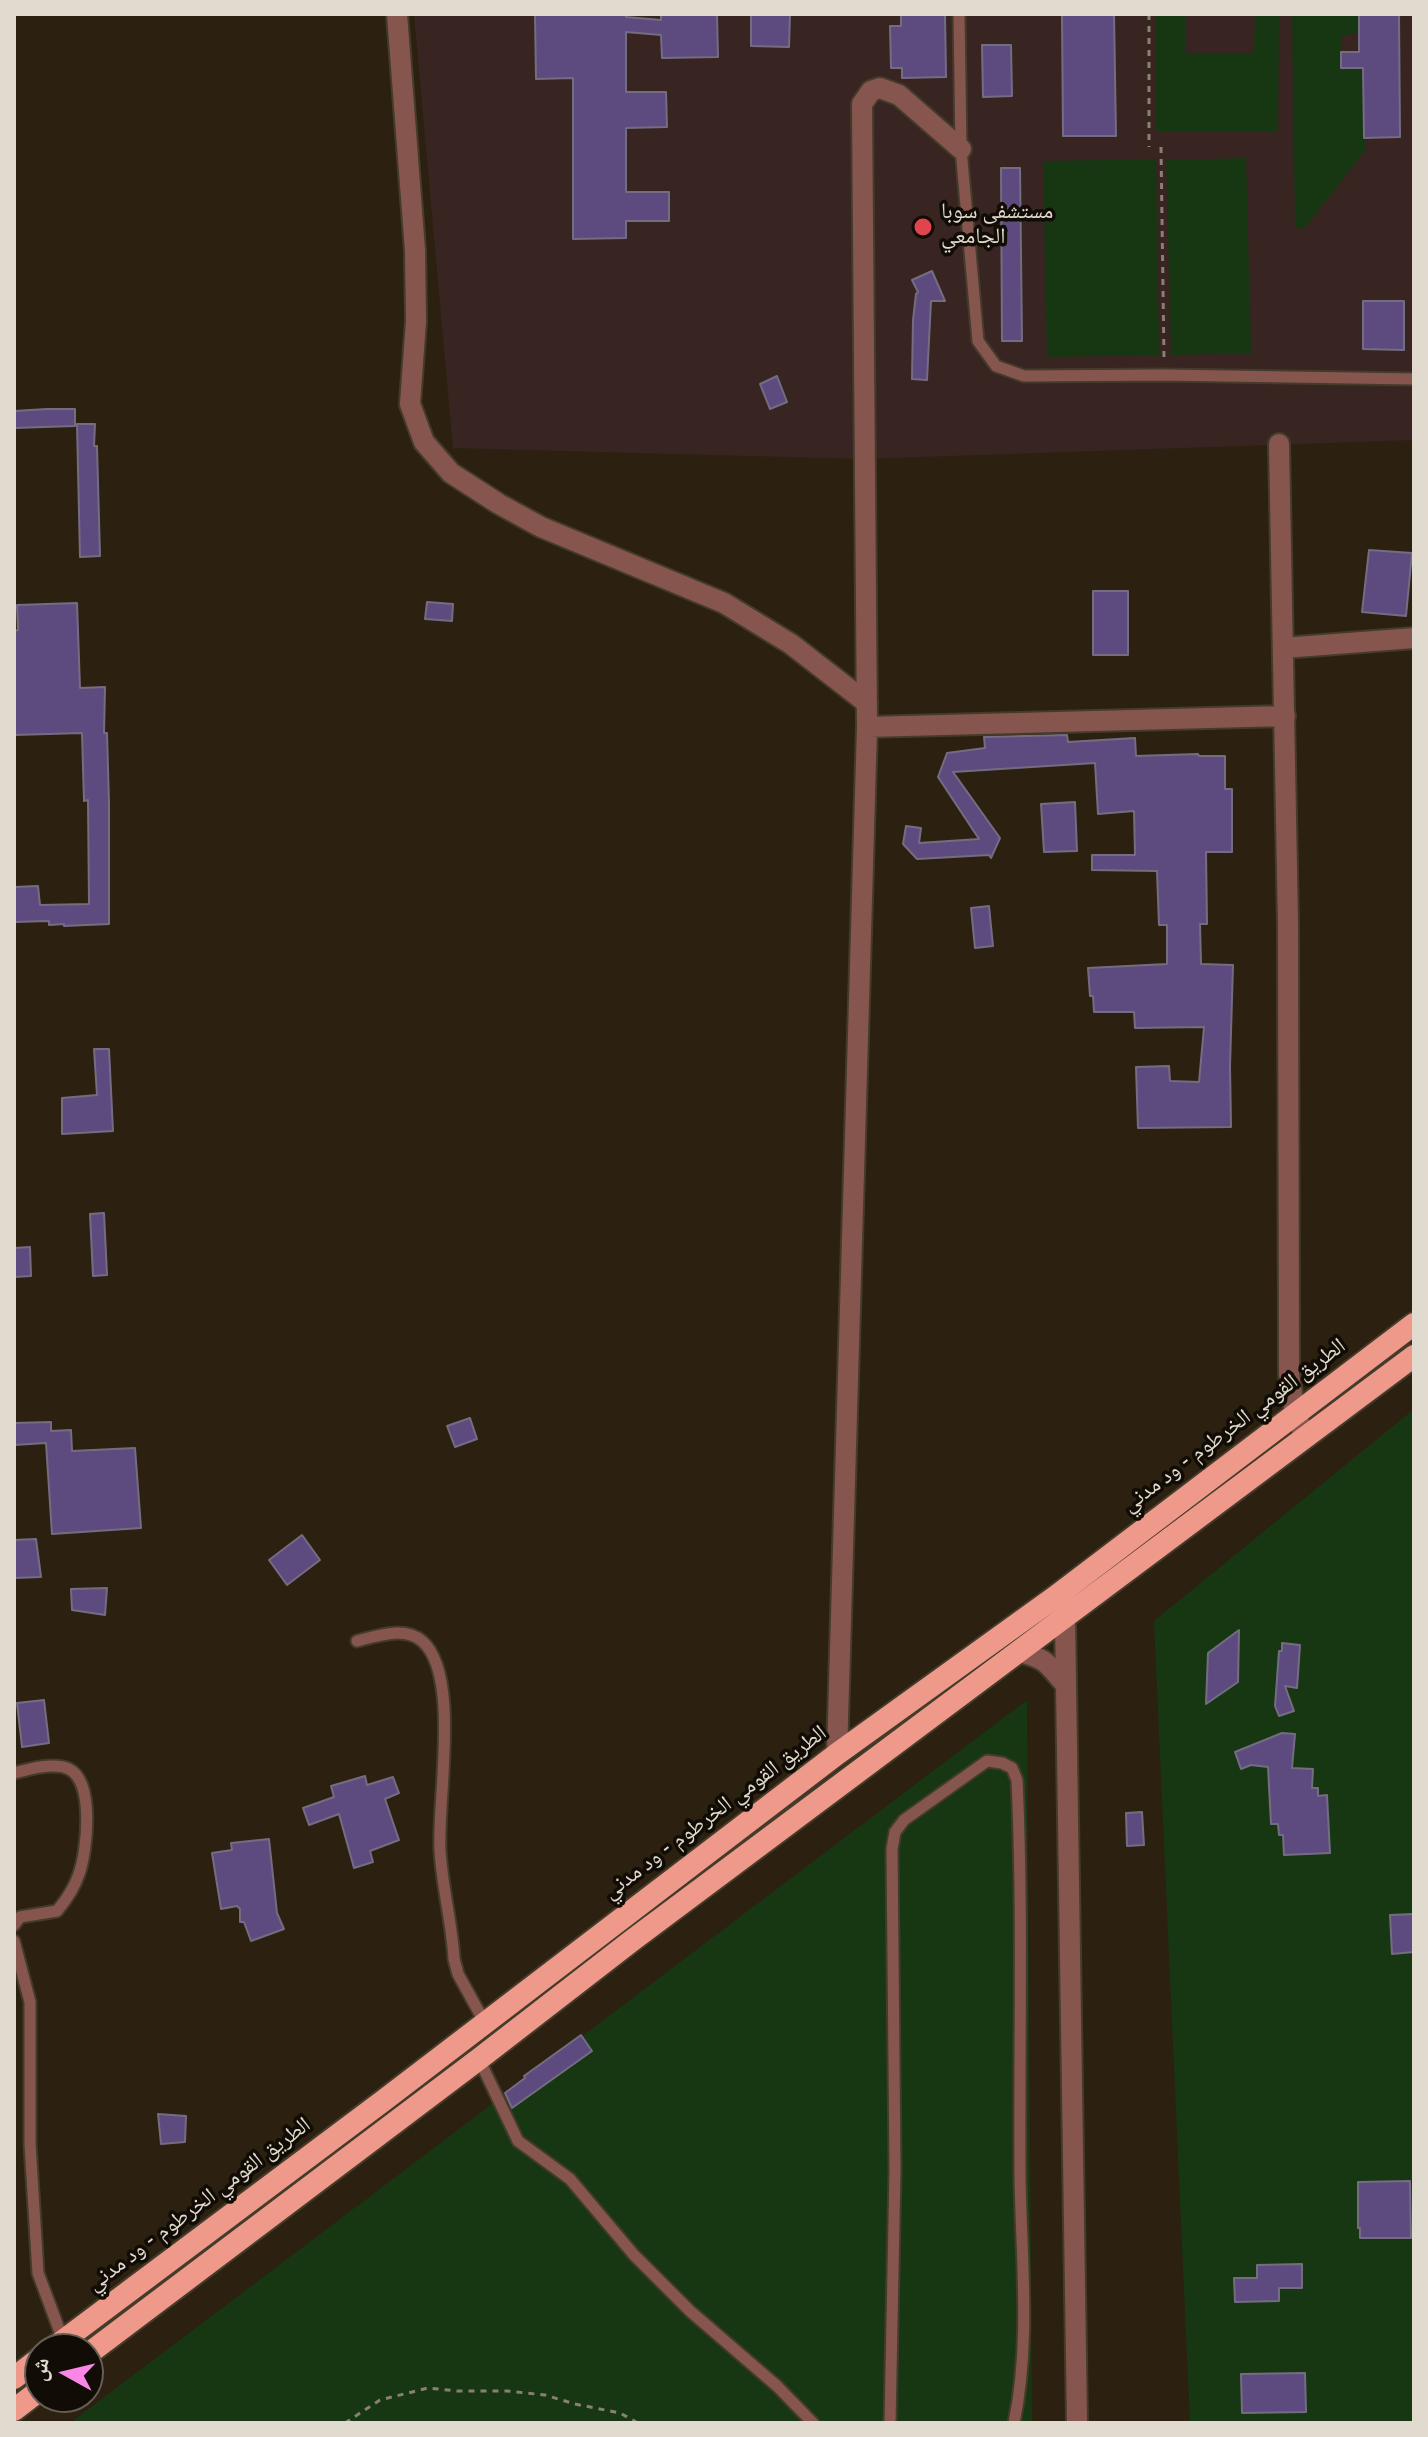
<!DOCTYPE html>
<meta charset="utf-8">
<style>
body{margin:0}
#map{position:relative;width:1428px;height:2437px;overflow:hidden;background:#2c2110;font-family:Overpass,"Noto Naskh Arabic",sans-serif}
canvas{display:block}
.frame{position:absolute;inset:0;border:16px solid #e1dacf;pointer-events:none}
.north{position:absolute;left:24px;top:2333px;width:80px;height:80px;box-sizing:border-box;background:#110c05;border:2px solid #645e56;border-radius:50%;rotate:278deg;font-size:22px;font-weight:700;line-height:32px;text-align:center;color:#e1dacf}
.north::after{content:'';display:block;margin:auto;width:28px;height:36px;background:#fa87e8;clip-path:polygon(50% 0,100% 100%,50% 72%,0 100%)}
</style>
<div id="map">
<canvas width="1428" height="2437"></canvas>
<div class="frame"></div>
<div class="north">ش</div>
</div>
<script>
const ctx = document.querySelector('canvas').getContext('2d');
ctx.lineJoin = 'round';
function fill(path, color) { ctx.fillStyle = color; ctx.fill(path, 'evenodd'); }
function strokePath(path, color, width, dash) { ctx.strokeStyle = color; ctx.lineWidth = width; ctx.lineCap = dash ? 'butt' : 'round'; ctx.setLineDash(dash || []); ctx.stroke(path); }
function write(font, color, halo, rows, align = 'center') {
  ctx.font = font + ' Overpass,"Noto Naskh Arabic",sans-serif'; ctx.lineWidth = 7; ctx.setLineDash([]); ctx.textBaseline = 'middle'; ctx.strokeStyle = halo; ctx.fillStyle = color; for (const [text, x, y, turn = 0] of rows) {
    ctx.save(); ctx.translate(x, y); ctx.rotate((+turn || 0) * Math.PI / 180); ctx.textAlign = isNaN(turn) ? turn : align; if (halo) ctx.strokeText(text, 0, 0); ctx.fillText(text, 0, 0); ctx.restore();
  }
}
const medical = new Path2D(`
 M414 14H1414V440L863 459 453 448Z`);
const green = new Path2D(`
 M1156 14H1186V53H1254L1255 14H1279L1278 131H1155Z
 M1292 14H1359L1358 33 1342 36 1341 58 1365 66 1366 149 1304 229 1295 226Z
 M1246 158 1251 353 1171 355 1166 160Z
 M1156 159 1159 355 1047 357 1043 161Z
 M1414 1409V2423H1190L1154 1621Z
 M1027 1700 1032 2423H70Z`);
const building = new Path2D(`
 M535 14H626V17L661 20V14H717L718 57 662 58 661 35 626 32V92H666L667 127 626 128V192H669V221H626V238L573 239V78L536 79Z
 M751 14H790L789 47 751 46Z
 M901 14H945L946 77 902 78V68H891L890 26H901Z
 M1062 14H1114L1116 136H1063Z
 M1359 14H1399L1400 137 1364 138 1363 68H1341V52H1359Z
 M982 45H1011L1012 96 983 97Z
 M1001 168H1020L1022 341H1002Z
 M932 271 945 301H931L927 380 912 379 913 320 916 294 918 292 912 280Z
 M1363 301H1404V350L1363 349Z
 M777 376 787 402 770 409 760 384Z
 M47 409H75V426L14 428V411Z
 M77 424H95L94 446H97L100 556 80 557Z
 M1369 550 1412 553 1406 616 1362 612Z
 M1093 591H1128V655H1093Z
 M427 602 453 604 452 621 425 619Z
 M77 603 80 688 105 687 104 733H107L109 803V924L64 926V924L49 925V921L14 922V887L38 886 40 905 89 904 88 800 84 801 82 733 14 735V631L18 630 17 605Z
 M1067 735 1068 742 1135 738 1136 756 1198 754 1199 756H1225V789H1232V852H1206L1207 924H1200L1201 964 1233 965 1230 1066 1231 1127 1138 1128 1136 1067 1169 1066 1170 1081 1199 1082 1204 1027 1135 1028 1134 1012H1094L1093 996H1090L1088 968 1167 964V925H1159L1157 871 1092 870V855H1135L1134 811 1098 814 1095 763 953 772 1000 838 991 858 989 855 917 859 903 844 906 826 921 828 919 843 979 839 938 777 947 753 985 748 984 737Z
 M1075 802 1077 851 1044 852 1041 804Z
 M989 906 993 946 975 948 971 908Z
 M94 1049H109L113 1131 62 1134V1098L97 1095Z
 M104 1213 107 1275 93 1276 90 1214Z
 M30 1247 31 1276 14 1277V1248Z
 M470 1418 477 1439 455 1447 447 1426Z
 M51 1422V1431L71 1430 72 1451 135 1448 141 1528 52 1534 46 1443 14 1445V1423Z
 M302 1535 320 1560 287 1585 269 1560Z
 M36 1539 41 1577 14 1578V1540Z
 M107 1588 105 1615 72 1610 71 1589Z
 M1239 1630 1238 1682 1206 1704 1208 1653Z
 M1282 1643 1300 1645 1297 1688 1285 1686 1294 1711 1279 1716 1275 1706 1279 1651H1282Z
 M44 1700 49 1743 22 1747 17 1703Z
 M1282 1733 1295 1734 1292 1768 1313 1769 1312 1788H1318V1796L1327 1795 1330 1853 1284 1855 1283 1835H1279L1278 1824H1271L1268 1767 1251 1765 1241 1769 1235 1752Z
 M365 1776 367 1785 393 1777 399 1793 385 1799 399 1840 370 1851 373 1862 354 1868 339 1814 309 1825 303 1808 334 1797 331 1786Z
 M1142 1812 1144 1845 1127 1846 1126 1813Z
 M269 1839 277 1913 284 1929 251 1941 244 1922H240V1909L237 1906 221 1909 212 1853 232 1850 231 1843Z
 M1414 1914V1952L1392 1954 1390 1915Z
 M581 2035 592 2051 512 2108 505 2093 525 2078 524 2076Z
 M158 2114 186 2116 185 2142 161 2144Z
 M1410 2181 1411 2238H1360V2228H1358V2182Z
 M1302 2264V2288H1279V2301L1235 2302 1234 2278H1257V2265Z
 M1305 2373 1306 2412 1242 2413 1241 2374Z`);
const path = new Path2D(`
 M1149 14V147
 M1161 147 1164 359
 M345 2423 380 2400 428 2388 457 2391H507L545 2395 575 2404 620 2413 638 2423`);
const service = new Path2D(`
 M959 14 961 149 978 341 996 366 1024 376 1164 375 1414 379
 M357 1641C377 1636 404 1626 422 1641 461 1674 437 1801 440 1850 442 1887 452 1923 454 1959L458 1974 485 2023
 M14 1773C29 1769 54 1762 69 1769 95 1782 87 1852 79 1874 74 1889 67 1899 57 1911L20 1917 14 1925
 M14 1941 30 2002V2144L38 2273 63 2340
 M479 2059 518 2141 570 2179 634 2255 690 2311 777 2386 813 2423
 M890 2423 895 2170 892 1849 895 1832 904 1820 987 1761 1002 1763 1012 1768 1017 1780C1023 1911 1019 2043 1020 2175 1021 2256 1031 2342 1014 2423`);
const minor = new Path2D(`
 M397 14 415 250 416 321 410 404 424 442 451 473 499 504 541 527 724 603 791 644 867 703
 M1279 444 1288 925 1289 1374 1295 1413 1305 1436
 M1283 648 1414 638
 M867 727 1285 716
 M1065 1617 1077 2423
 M1018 1652C1047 1658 1047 1664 1066 1685
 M837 1754 867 727 862 104 871 91 880 88 899 95 961 149`);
const trunk = new Path2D(`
 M52 2349 383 2101 837 1754 1055 1597 1414 1324
 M88 2354 479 2059 634 1939 1414 1356
 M14 2378 40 2358
 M14 2410 40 2390`);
const markers = [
 [923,227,10,"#e0444e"]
];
const poiNames = [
 ["مستشفى سوبا",941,214],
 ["الجامعي",941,239]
];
const streetNames = [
 ["الطريق القومي الخرطوم - ود مدني",1235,1427,-37],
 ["الطريق القومي الخرطوم - ود مدني",716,1814,-37],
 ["الطريق القومي الخرطوم - ود مدني",200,2206,-37]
];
fill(medical, '#382522');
fill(green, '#173713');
fill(building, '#5d4a7f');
strokePath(building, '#746d82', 2);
strokePath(service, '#453b2b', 15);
strokePath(minor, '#453b2b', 24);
strokePath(trunk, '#453b2b', 26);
strokePath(path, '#898072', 3, [6, 6]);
strokePath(service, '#86564e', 11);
strokePath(minor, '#86564e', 20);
strokePath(trunk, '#ee998a', 22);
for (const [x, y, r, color] of markers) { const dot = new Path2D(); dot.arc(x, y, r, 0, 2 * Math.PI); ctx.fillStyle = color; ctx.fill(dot); strokePath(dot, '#110c05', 3); }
write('22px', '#e1dacf', '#110c05', poiNames, 'left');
write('22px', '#e1dacf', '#110c05', streetNames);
</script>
